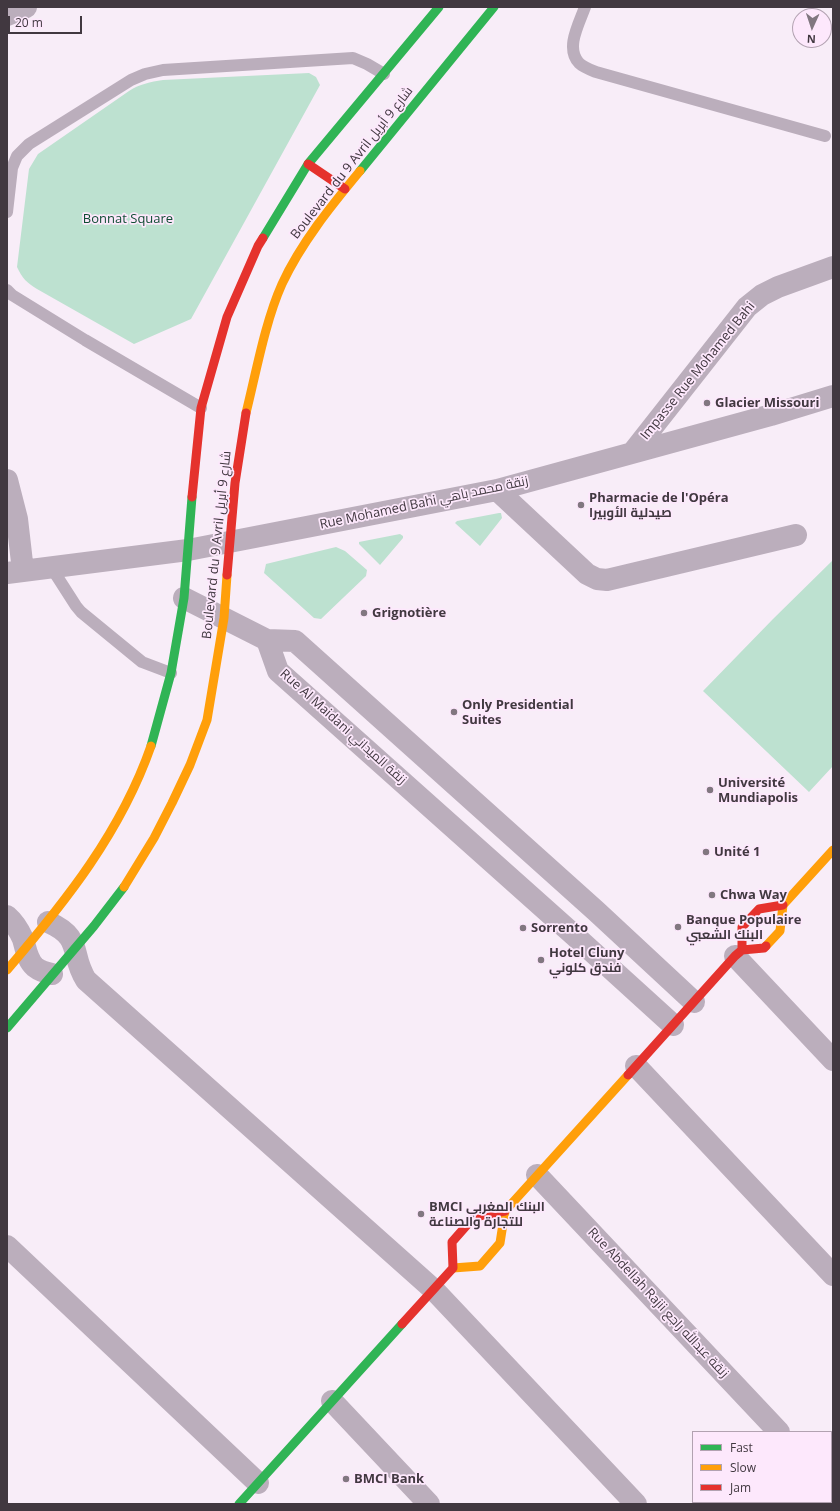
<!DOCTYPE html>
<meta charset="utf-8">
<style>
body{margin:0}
#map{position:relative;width:840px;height:1511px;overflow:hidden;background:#f8edf8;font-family:"Open Sans",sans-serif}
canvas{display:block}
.frame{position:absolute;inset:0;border:8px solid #413840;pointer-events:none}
.legend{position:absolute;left:692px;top:1431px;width:140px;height:72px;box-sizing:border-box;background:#fde8fc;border:1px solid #b2a2b1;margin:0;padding:5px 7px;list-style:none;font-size:12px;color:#413840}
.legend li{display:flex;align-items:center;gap:8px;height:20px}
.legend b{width:20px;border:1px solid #b2a2b1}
.north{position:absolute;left:792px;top:8px;width:40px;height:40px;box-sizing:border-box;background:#fde8fc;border:1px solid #b2a2b1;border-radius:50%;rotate:183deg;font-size:11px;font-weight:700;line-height:16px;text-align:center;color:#413840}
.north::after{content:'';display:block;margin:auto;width:14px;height:18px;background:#817780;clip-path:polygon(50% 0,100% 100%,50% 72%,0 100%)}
.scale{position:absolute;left:8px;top:16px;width:74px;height:18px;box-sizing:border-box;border:2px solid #413840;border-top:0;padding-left:5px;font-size:12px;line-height:14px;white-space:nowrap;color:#413840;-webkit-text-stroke:3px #fde8fc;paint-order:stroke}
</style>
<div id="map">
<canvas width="840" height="1511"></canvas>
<div class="frame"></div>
<ul class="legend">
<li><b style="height:5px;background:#30b455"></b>Fast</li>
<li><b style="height:5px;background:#ff9f0a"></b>Slow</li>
<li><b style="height:5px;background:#e5322d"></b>Jam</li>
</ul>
<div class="north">N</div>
<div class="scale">20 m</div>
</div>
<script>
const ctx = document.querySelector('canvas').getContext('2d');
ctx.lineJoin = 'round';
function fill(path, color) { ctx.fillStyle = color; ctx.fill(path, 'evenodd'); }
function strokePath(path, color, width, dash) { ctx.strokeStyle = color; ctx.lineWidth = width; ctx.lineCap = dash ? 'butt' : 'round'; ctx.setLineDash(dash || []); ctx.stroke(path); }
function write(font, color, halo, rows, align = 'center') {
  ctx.font = font + ' "Open Sans",Cairo,sans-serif'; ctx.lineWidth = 3.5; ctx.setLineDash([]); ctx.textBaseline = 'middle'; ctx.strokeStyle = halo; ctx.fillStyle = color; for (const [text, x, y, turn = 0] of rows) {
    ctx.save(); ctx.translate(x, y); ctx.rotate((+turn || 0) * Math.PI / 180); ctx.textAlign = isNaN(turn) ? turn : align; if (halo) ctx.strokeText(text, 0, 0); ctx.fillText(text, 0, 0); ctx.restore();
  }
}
const green = new Path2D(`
 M309 73 316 77 320 85 191 319 134 344 37 289C27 283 22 278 17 267L29 169 38 154 129 91C140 84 150 82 163 80Z
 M499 513H501L502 518 480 546 455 523 457 521Z
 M400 534 403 536V538L380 565 359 544V542Z
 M336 547 345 551 367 570 366 576 321 619 314 618 264 573 266 564Z
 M833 560V766L809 792 703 691 773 619Z`);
const lane = new Path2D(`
 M585 7C579 24 565 48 579 63 583 67 591 70 596 72L825 136
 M7 212 12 168 17 156 29 144 131 80 145 74 163 70 353 58 367 64 384 74
 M7 290 12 295 85 340 201 408
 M51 567 76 606 81 612 142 662 171 673`);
const street = new Path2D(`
 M7 15 26 7
 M633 452 747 307 762 295 778 287 833 267
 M7 480 17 519 23 571
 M497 490 587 574 597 579 607 580 796 535
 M7 573 188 550 497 490 771 415 833 396
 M184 598 267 640 295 641 596 911 694 1002
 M267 640 278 671 575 936 673 1025
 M7 916C14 922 19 930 23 939 26 949 27 960 35 967 40 971 47 973 52 974
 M48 922C84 938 69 953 86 980L434 1290 636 1504
 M735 956 833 1060
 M636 1066 833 1275
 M537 1175 779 1432
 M7 1246 258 1483
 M332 1401 429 1504
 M831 1488 833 1490`);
const fast = new Path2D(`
 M360 171 494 7
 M263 238 308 164 439 7
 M151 746 171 673 184 598 192 497
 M7 1028 94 926 124 887
 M239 1504 402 1324`);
const slow = new Path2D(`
 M246 413C256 373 265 322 282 284 301 243 331 206 360 171
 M124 887 154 838 172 803 190 765 207 720 224 618 227 575
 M766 946 780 931 783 905 833 850
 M7 970C66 901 121 832 151 746
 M453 1268 480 1266 500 1243 505 1211 628 1075`);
const jam = new Path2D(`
 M308 164 345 189
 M192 497 201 408 227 317 258 246 263 238
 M227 575 235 483 246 413
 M742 950V927L759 909 783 905
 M628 1075 735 956 742 950 764 948 766 946
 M402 1324 453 1268 452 1242 474 1217 505 1211`);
const markers = [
 [707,403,4,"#817780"],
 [581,505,4,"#817780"],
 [364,613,4,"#817780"],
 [454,712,4,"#817780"],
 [710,790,4,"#817780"],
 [706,852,4,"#817780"],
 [712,895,4,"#817780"],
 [678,927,4,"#817780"],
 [523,928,4,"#817780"],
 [541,960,4,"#817780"],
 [421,1214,4,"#817780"],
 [346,1479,4,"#817780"]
];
const streetNames = [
 ["Boulevard du 9 Avril شارع 9 أبريل",352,163,-52],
 ["Impasse Rue Mohamed Bahi",698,371,-51],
 ["Rue Mohamed Bahi زنقة محمد باهي",424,503,-12],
 ["Boulevard du 9 Avril شارع 9 أبريل",217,545,-84],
 ["Rue Al Maidani زنقة الميداني",343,727,42],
 ["Rue Abdellah Rajii زنقة عبدالله راجع",658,1303,47]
];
const parkNames = [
 ["Bonnat Square",128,219]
];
const poiNames = [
 ["Glacier Missouri",715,403],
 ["Pharmacie de l'Opéra",589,498],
 ["صيدلية الأوبيرا",589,513],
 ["Grignotière",372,613],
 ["Only Presidential",462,705],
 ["Suites",462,720],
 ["Université",718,783],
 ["Mundiapolis",718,798],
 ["Unité 1",714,852],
 ["Chwa Way",720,895],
 ["Banque Populaire",686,920],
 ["البنك الشعبي",686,935],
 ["Sorrento",531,928],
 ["Hotel Cluny",549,953],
 ["فندق كلوني",549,968],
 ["BMCI البنك المغربي",429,1207],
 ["للتجارة والصناعة",429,1222],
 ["BMCI Bank",354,1479]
];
fill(green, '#bde1d0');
strokePath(lane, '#bbaebc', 12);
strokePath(street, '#bbaebc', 22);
strokePath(fast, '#30b455', 9);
strokePath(slow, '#ff9f0a', 9);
strokePath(jam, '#e5322d', 9);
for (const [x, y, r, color] of markers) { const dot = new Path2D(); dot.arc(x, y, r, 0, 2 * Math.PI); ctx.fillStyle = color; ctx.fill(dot); strokePath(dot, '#fde8fc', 1.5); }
write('13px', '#413840', '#fde8fc', streetNames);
write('13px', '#0e4c32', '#fde8fc', parkNames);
write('bold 13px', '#413840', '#fde8fc', poiNames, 'left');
</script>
